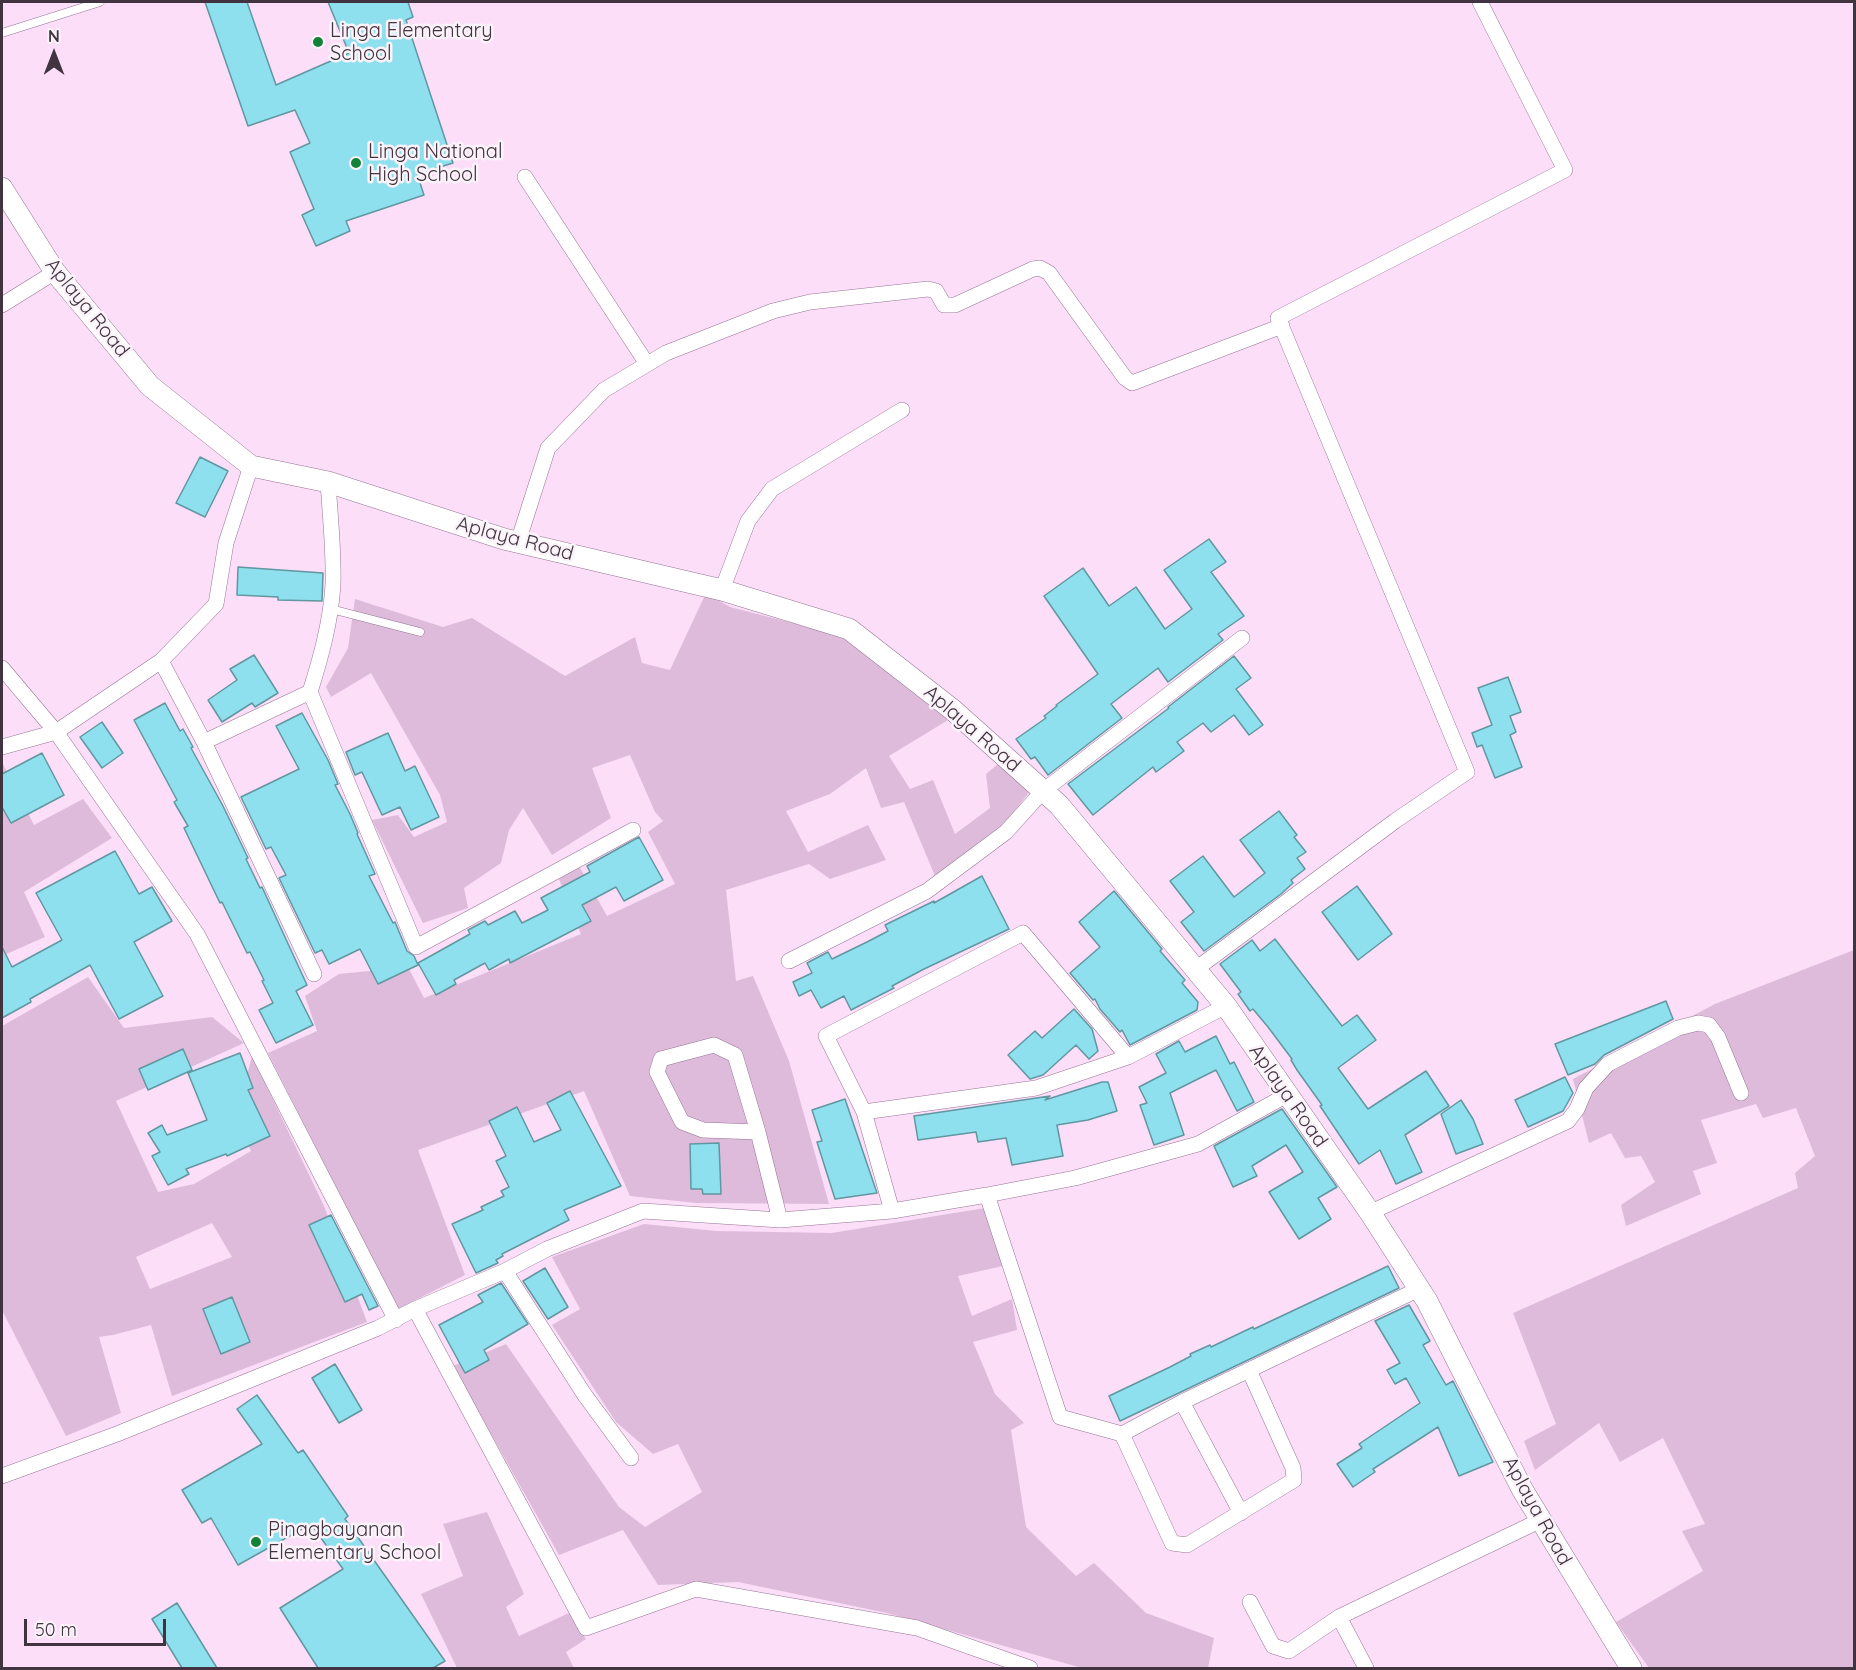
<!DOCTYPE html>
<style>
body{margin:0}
#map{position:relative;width:1856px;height:1670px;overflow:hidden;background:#fcdef9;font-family:Quicksand,sans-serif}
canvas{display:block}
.frame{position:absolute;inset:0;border:3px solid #413340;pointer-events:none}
.north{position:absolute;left:24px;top:24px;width:60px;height:60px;-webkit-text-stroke:4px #fbf3fa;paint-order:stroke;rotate:0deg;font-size:16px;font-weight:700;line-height:24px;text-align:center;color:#413340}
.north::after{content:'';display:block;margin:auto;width:21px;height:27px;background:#413340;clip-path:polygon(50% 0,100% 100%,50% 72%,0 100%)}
.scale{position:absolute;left:24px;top:1619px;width:142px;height:27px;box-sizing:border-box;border:3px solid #413340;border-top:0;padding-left:8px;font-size:18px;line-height:21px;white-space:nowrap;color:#413340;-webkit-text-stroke:4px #fbf3fa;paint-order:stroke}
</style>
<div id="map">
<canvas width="1856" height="1670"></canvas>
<div class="frame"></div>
<div class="north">N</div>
<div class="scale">50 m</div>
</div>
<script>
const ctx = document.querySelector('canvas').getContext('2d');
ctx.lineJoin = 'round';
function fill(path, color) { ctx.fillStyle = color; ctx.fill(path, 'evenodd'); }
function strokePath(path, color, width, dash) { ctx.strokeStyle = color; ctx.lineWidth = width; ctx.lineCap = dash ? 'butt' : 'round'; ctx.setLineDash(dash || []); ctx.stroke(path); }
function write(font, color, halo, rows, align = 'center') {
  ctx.font = font + ' Quicksand,sans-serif'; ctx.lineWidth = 5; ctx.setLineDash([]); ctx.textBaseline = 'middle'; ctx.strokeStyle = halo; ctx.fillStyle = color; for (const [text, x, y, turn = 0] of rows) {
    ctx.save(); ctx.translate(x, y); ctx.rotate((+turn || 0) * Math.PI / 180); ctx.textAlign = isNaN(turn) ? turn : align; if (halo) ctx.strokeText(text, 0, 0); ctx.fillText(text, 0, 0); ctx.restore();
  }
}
const green = new Path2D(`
 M706 593 730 607 839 635 948 720 889 756 910 789 933 780 955 834 990 808 986 774 998 764 1031 790 1006 822 935 876 904 802 881 808 866 768 830 794 786 811 808 852 868 825 886 860 830 879 809 864 726 890 736 981 753 976 789 1061 829 1204 696 1203 630 1196 584 1091 418 1150 465 1275 398 1309 268 1053 317 1031 305 996 339 974 408 967 424 998 581 934 559 879 579 866 607 916 675 884 648 832 663 821 655 812 630 755 592 768 611 818 552 855 523 808 509 830 501 863 464 888 468 908 423 923 372 820 398 815 414 837 447 822 440 795 371 673 331 697 326 687 348 648 355 599 443 627 472 618 565 676 635 637 642 663 670 670Z
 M2 762 34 825 83 799 112 838 24 892 45 937 2 956Z
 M1854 950V1668H1649L1616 1622 1703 1571 1682 1531 1705 1524 1663 1438 1620 1462 1599 1423 1535 1470 1524 1441 1556 1424 1513 1313 1798 1188 1795 1173 1815 1156 1796 1108 1763 1118 1756 1104 1701 1120 1717 1163 1693 1171 1701 1194 1626 1226 1621 1205 1655 1182 1641 1156 1625 1158 1611 1133 1589 1143 1573 1079 1715 1004Z
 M88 977 124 1028 212 1017 244 1043 116 1101 158 1192 194 1184 251 1151 228 1107 245 1083 252 1056 324 1206 367 1322 172 1396 151 1325 113 1335 99 1337 121 1413 66 1436 2 1310V1026ZM212 1223 232 1257 150 1289 136 1257Z
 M985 1208 1003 1266 958 1276 972 1316 1012 1299 1017 1330 973 1342 995 1394 1024 1423 1011 1430 1026 1527 1076 1576 1094 1563 1146 1613 1214 1638 1208 1668H1082L887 1613 738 1582 658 1585 623 1530 559 1555 453 1366 506 1344 619 1507 645 1527 702 1492 678 1444 653 1454 616 1422 552 1325 580 1309 552 1257 644 1224 717 1231 832 1233Z
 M487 1512 524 1594 506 1607 519 1636 569 1613 586 1639 566 1652 574 1668H457L421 1594 463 1576 443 1524Z`);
const building = new Path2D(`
 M205 2H247L276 85 349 53 328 2H408L413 17 406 20 453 163 417 174 424 195 346 221 350 231 316 246 302 215 314 209 290 152 310 143 295 110 248 126Z
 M200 457 228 471 205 517 176 503Z
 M1209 539 1226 562 1211 572 1244 616 1218 634 1223 640 1168 682 1158 668 1111 704 1122 718 1048 775 1035 757 1031 759 1016 739 1046 718 1044 716 1057 706 1056 705 1098 674 1044 596 1083 568 1109 606 1136 587 1165 629 1192 609 1164 570Z
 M238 567 323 573 322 601 278 600V597L237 595Z
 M254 655 278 693 255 707 252 703 222 722 208 700 237 680 230 669Z
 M1234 656 1251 678 1236 689 1263 725 1249 735 1234 715 1211 732 1203 723 1177 742 1184 751 1156 772 1153 767 1093 815 1068 784 1169 708 1168 707Z
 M1508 677 1521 712 1510 716 1516 732 1510 735 1522 767 1495 778 1482 745 1477 747 1472 733 1492 725 1478 688Z
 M165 703 180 731 183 729 193 747 191 748 223 806 248 858 246 859 260 888 262 887 307 985 296 991 313 1025 276 1043 259 1010 273 1003 262 981 264 980 250 952 247 953 222 902 220 903 184 828 188 826 174 802 177 800 134 720Z
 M302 713 328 760 338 784 335 785 350 814 358 833 357 834 375 874 369 876 393 923 395 922 407 951 414 956 418 965 378 984 360 949 329 964 322 950 315 953 279 878 286 875 271 847 266 849 241 797 299 769 276 726Z
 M102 722 123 753 102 768 80 737Z
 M388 733 405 771 415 766 439 817 411 830 400 807 382 815 362 772 355 775 346 752Z
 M42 753 64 795 11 823 2 807V774Z
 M1279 811 1297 835 1294 837 1306 852 1297 858 1305 869 1291 880 1293 883 1281 894 1204 951 1181 922 1194 912 1170 881 1203 856 1234 897 1265 873 1240 840Z
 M639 837 663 880 624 901 616 887 582 905 591 921 510 963 509 959 489 970 485 963 454 980 456 984 436 995 418 963 470 934 468 930 485 921 488 925 515 911 522 923 548 910 541 898 590 872 587 866Z
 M115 851 139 894 152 887 172 921 134 942 163 996 119 1019 90 965 30 999 31 1002 2 1018V947L12 967 62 940 36 893Z
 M982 876 1009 929 924 969 892 986 894 988 851 1010 844 996 821 1008 811 990 799 996 793 982 812 973 807 963 828 952 832 959 867 942 888 931 885 925 934 901V903Z
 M1357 886 1392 934 1358 960 1322 912Z
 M1114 891 1162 949 1160 951 1185 980 1182 983 1198 1002 1197 1010 1130 1045 1122 1030 1120 1032 1100 1009 1095 999 1093 1000 1070 973 1100 947 1079 922Z
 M1275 939 1342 1026 1357 1015 1376 1040 1338 1068 1368 1109 1426 1071 1449 1106 1405 1135 1422 1172 1396 1184 1380 1150 1359 1164 1320 1106 1322 1105 1297 1070 1291 1060 1292 1059 1268 1027 1253 1009 1250 1011 1238 994 1241 992 1220 964 1252 940 1260 951Z
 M1666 1001 1673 1019 1604 1055 1595 1064 1568 1075 1555 1044Z
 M1074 1009 1092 1029 1098 1051 1089 1059 1076 1045 1043 1075 1030 1079 1008 1055 1035 1031 1042 1038Z
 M1216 1036 1230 1064 1234 1062 1254 1102 1237 1111 1216 1070 1170 1093 1184 1135 1154 1145 1140 1105 1147 1103 1139 1087 1166 1073 1156 1054 1179 1041 1185 1052Z
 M183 1049 192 1070 148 1090 139 1069Z
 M240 1053 253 1088 248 1090 270 1136 227 1156 226 1154 186 1169 189 1174 168 1185 152 1156 160 1152 148 1133 162 1125 167 1135 207 1120 188 1073Z
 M1565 1077 1573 1093 1563 1111 1528 1127 1515 1100Z
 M1102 1082H1108L1117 1111 1088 1120 1057 1125 1063 1156 1012 1165 1006 1138 978 1142 976 1132 918 1140 914 1116 1050 1096 1045 1100Z
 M570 1091 621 1186 564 1210 569 1220 502 1254 503 1256 496 1260 498 1263 476 1273 452 1224 483 1210 481 1207 504 1196 501 1191 509 1187 496 1161 506 1156 489 1121 517 1107 534 1142 561 1130 547 1103Z
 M845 1099 877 1193 835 1199 817 1142 822 1141 812 1110Z
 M1461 1100 1473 1119 1483 1144 1456 1154 1441 1114Z
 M1282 1109 1337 1187 1318 1198 1331 1219 1299 1239 1269 1192 1303 1172 1286 1145 1252 1166 1257 1176 1233 1187 1214 1146Z
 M719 1143 721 1194H703L702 1189H691L690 1144Z
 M331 1215 378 1306 369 1310 362 1294 345 1302 309 1225Z
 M1388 1266 1399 1288 1120 1421 1109 1396 1170 1367 1191 1356 1190 1354 1210 1345 1211 1347 1253 1327 1254 1329Z
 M545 1268 568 1307 548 1319 523 1281Z
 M501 1283 528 1324 484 1350 489 1360 465 1373 439 1325 483 1302 478 1295Z
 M232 1297 250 1342 221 1354 203 1309Z
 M1409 1305 1430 1341 1423 1345 1446 1385 1453 1381 1493 1462 1459 1476 1438 1427 1373 1469 1375 1472 1353 1487 1337 1464 1362 1448 1359 1444 1420 1403 1406 1378 1395 1384 1387 1370 1400 1363 1375 1321Z
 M335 1364 362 1410 339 1423 312 1378Z
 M257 1395 298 1453 303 1450 348 1516 345 1519 445 1661 433 1668H318L280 1608 343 1569 311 1524 238 1565 211 1518 202 1523 182 1490 262 1444 237 1409Z
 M177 1603 217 1668H182L152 1619Z`);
const lane = new Path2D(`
 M2 33 100 2
 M331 609 420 632`);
const street = new Path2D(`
 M525 177 647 364
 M2 305 55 272
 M518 542 548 448 604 390 666 353 773 311 810 302 928 289 936 291 944 305H955L1033 269 1040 268 1049 273 1125 378 1132 383 1282 326
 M722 590 748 521 772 489 902 410
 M161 661 204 742 314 974
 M2 668 56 732 197 934 396 1320
 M310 692 416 947 633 830
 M204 742 310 692C321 657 331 621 333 584 334 550 330 515 328 482
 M2 747 56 732 161 661 216 604 226 543 251 466
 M789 961 927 891 1006 832 1043 791 1242 638
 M1196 969 1395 821 1467 772 1278 318 1565 170 1480 2
 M864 1112 1036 1088 1128 1057 1226 1006
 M758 1132 703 1130 682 1122 657 1072 661 1059 714 1045 735 1055 758 1132 780 1220
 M987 1195 1060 1417 1122 1434 1182 1402 1419 1289
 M892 1211 864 1112 826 1036 1023 933 1128 1057
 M1369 1213 1568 1121 1577 1109 1586 1088 1608 1064 1678 1028 1698 1023 1709 1025 1718 1037 1741 1093
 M505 1271 584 1394 631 1458
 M415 1309 586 1628 696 1589 917 1628 1030 1668
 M1182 1402 1241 1513
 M1122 1434 1172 1543 1187 1545 1294 1480 1293 1468 1249 1370
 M2 1476 117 1434 378 1328 415 1309 505 1271 547 1249 643 1211 780 1220 892 1211 987 1195 1075 1178 1198 1144 1287 1095
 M1250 1602 1273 1646 1289 1651 1339 1617
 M1366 1668 1339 1617 1539 1521`);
const secondary = new Path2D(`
 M2 188 55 272 150 386 251 466 328 482 504 539 722 590 849 629 953 710 1059 805 1226 1006 1371 1214 1427 1301 1522 1489 1631 1668`);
const markers = [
 [318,42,6,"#138239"],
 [356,163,6,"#138239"],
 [256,1542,6,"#138239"]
];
const poiNames = [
 ["Linga Elementary",330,31],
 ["School",330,54],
 ["Linga National",368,152],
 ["High School",368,175],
 ["Pinagbayanan",268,1530],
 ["Elementary School",268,1553]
];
const streetNames = [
 ["Aplaya Road",87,308,51],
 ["Aplaya Road",515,539,15],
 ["Aplaya Road",972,729,41],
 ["Aplaya Road",1288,1096,55],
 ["Aplaya Road",1537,1511,61]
];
fill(green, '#debbdb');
fill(building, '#8fe0ee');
strokePath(building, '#6097a0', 1.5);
strokePath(lane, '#967594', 9);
strokePath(street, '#967594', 16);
strokePath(secondary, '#967594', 22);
strokePath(lane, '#fff', 8);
strokePath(street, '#fff', 15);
strokePath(secondary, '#fff', 21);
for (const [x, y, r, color] of markers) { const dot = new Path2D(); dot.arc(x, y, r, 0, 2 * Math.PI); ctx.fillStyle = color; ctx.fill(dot); strokePath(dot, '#fbf3fa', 2); }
write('20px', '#413340', '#fbf3fa', poiNames, 'left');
write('20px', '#413340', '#fbf3fa', streetNames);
</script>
